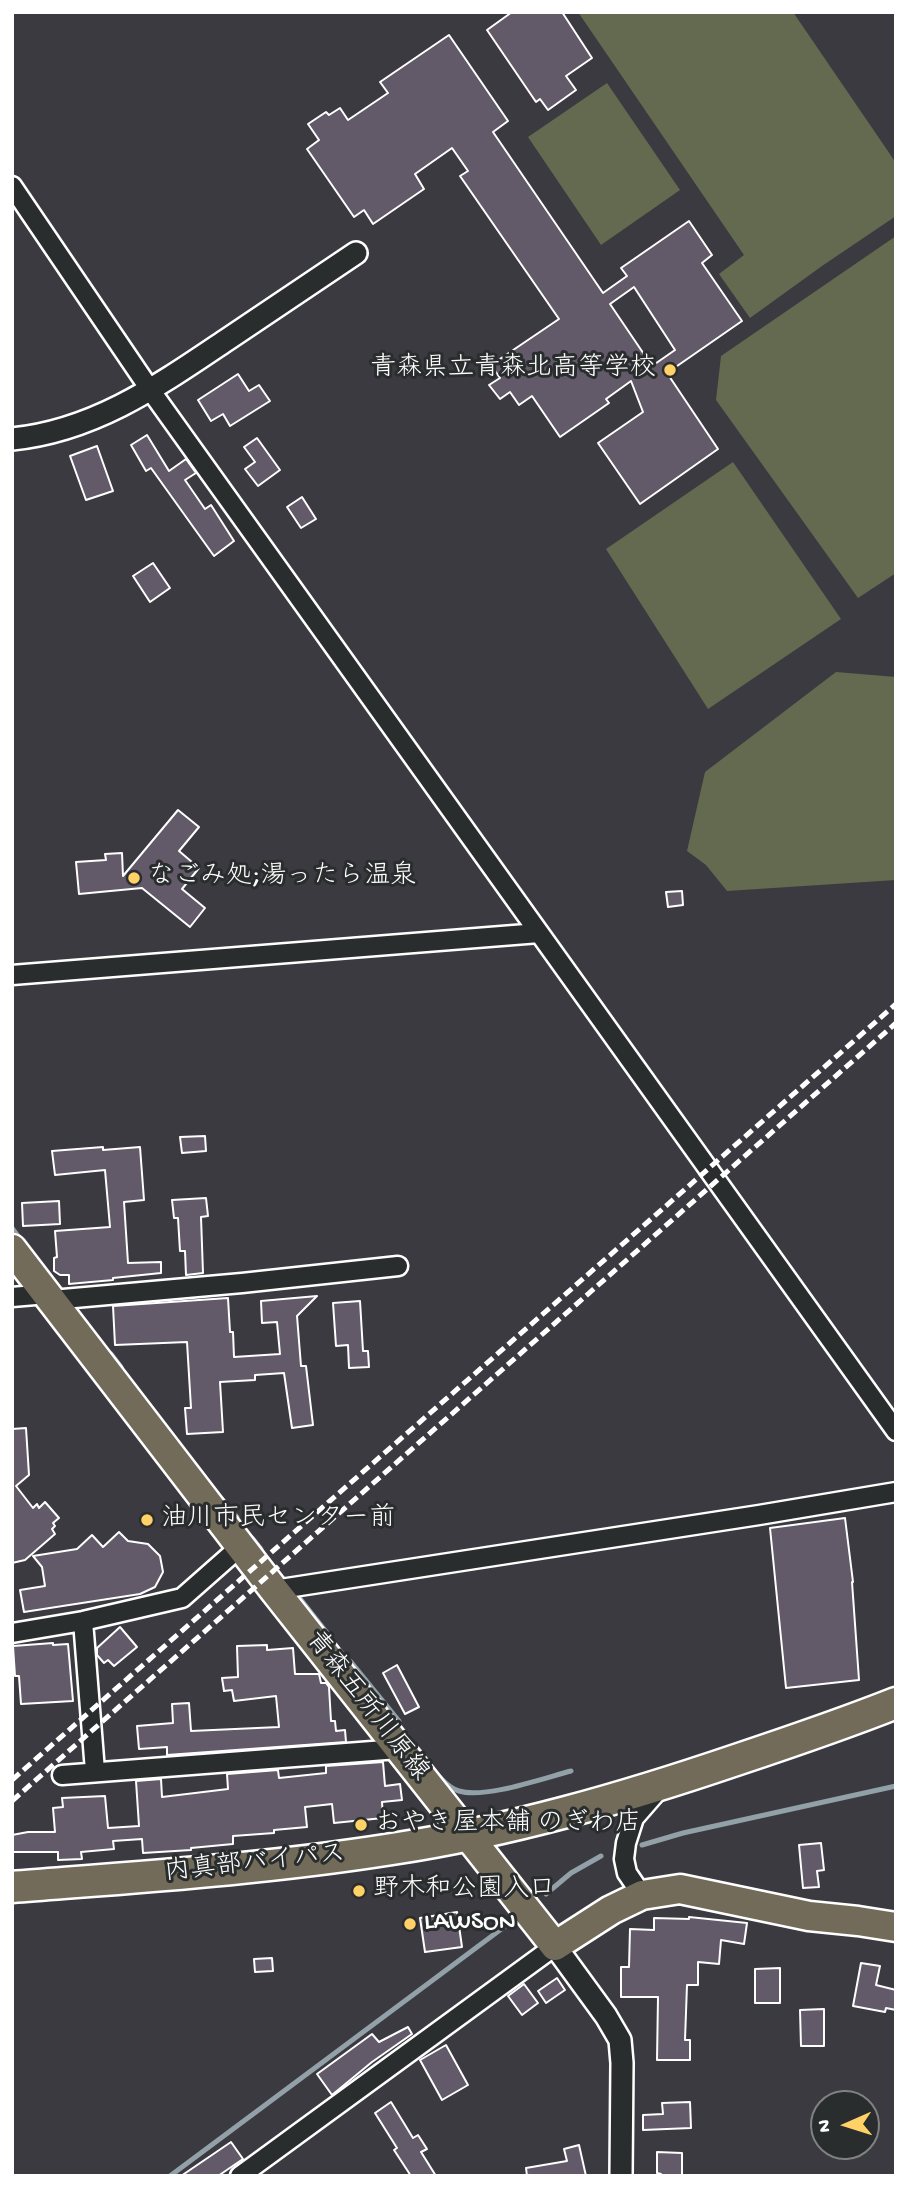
<!DOCTYPE html>
<meta charset="utf-8">
<style>
body{margin:0}
#map{position:relative;width:908px;height:2188px;overflow:hidden;background:#3b3a40;font-family:"Gochi Hand",sans-serif}
canvas{display:block}
.frame{position:absolute;inset:0;border:14px solid #fff;pointer-events:none}
.north{position:absolute;left:810px;top:2090px;width:70px;height:70px;box-sizing:border-box;background:#2a2d2e;border:2px solid #7f8182;border-radius:50%;rotate:267deg;font-size:19px;font-weight:700;line-height:28px;text-align:center;color:#fff}
.north::after{content:'';display:block;margin:auto;width:24px;height:32px;background:#ffd166;clip-path:polygon(50% 0,100% 100%,50% 72%,0 100%)}
</style>
<div id="map">
<canvas width="908" height="2188"></canvas>
<div class="frame"></div>
<div class="north">N</div>
</div>
<script>
const ctx = document.querySelector('canvas').getContext('2d');
ctx.lineJoin = 'round';
function fill(path, color) { ctx.fillStyle = color; ctx.fill(path, 'evenodd'); }
function strokePath(path, color, width, dash) { ctx.strokeStyle = color; ctx.lineWidth = width; ctx.lineCap = dash ? 'butt' : 'round'; ctx.setLineDash(dash || []); ctx.stroke(path); }
function write(font, color, halo, rows, align = 'center') {
  ctx.font = font + ' "Gochi Hand","Klee One",sans-serif'; ctx.lineWidth = 6; ctx.setLineDash([]); ctx.textBaseline = 'middle'; ctx.strokeStyle = halo; ctx.fillStyle = color; for (const [text, x, y, turn = 0] of rows) {
    ctx.save(); ctx.translate(x, y); ctx.rotate((+turn || 0) * Math.PI / 180); ctx.textAlign = isNaN(turn) ? turn : align; if (halo) ctx.strokeText(text, 0, 0); ctx.fillText(text, 0, 0); ctx.restore();
  }
}
const green = new Path2D(`
 M578 12H793L896 163V216L822 266 750 318 719 274 744 255Z
 M607 83 680 190 601 245 528 137Z
 M896 236V573L858 598 716 400 721 356Z
 M733 462 841 619 708 709 606 549Z
 M836 672 896 677V880L727 891 706 865 687 851 705 772Z`);
const stream = new Path2D(`
 M12 1228 23 1243
 M111 1354 121 1367
 M221 1498 237 1517
 M253 1539 261 1549
 M298 1596 331 1638
 M351 1662 399 1721
 M418 1749C429 1762 442 1786 459 1791 485 1799 544 1778 571 1771
 M642 1845 683 1833 896 1786
 M546 1894 571 1873 601 1856
 M170 2176 508 1924`);
const building = new Path2D(`
 M512 12H562L592 58 566 76 576 90 548 110 540 99 536 102 487 30Z
 M449 35 508 121 493 132 603 293 627 276 621 268 689 221 712 255 702 263 742 321 667 373 718 449 640 504 598 443 643 412 631 381 606 399 609 403 560 437 532 396 519 405 510 392 500 399 489 385 500 378 491 365 559 319 460 176 468 171 452 148 415 174 424 189 373 224 364 210 354 217 307 149 319 140 308 124 326 112 329 115 340 108 348 120 388 93 380 82ZM634 287 675 350 652 366 610 304Z
 M238 374 249 391 259 385 270 401 230 426 223 414 211 421 198 400Z
 M147 435 169 471 186 459 196 473 185 480 205 509 211 505 234 541 214 556 151 468 146 471 131 445Z
 M257 438 280 470 258 486 245 469 255 462 244 447Z
 M97 446 113 491 86 500 70 456Z
 M302 497 316 519 301 528 287 507Z
 M153 563 170 588 150 602 133 576Z
 M178 810 199 827 179 851 199 868 182 889 205 908 190 927 142 888 79 894 76 862 106 860 105 854 122 853 123 876Z
 M682 891 683 905 668 907 666 892Z
 M205 1136 206 1151 182 1153 180 1137Z
 M103 1147V1150L140 1147 144 1200 124 1202 128 1263 161 1262V1273L113 1278V1280L69 1284V1275H60L54 1271V1258L57 1257 55 1231 110 1227 105 1170 55 1175 52 1151Z
 M206 1198 208 1216 201 1217 203 1273 186 1275 185 1251H180L178 1218H174L172 1200Z
 M59 1201 60 1224 23 1226 22 1203Z
 M317 1296 297 1316 301 1366H306L313 1425 292 1428 284 1373 255 1375V1380L220 1382 223 1432 187 1434 185 1408H191L187 1342 115 1345 113 1306 228 1298 230 1332H233L234 1357 280 1354 277 1322 262 1323 261 1301Z
 M360 1301 363 1351H368L369 1367 349 1368 348 1345 336 1346 333 1303Z
 M26 1428 29 1475 16 1486 33 1508 37 1504 39 1508 45 1502 59 1518 53 1523 55 1526 52 1529 55 1534 25 1560 12 1563V1429Z
 M845 1518 853 1582H852L859 1680 786 1688 770 1528Z
 M119 1532 128 1541 148 1544 160 1556 163 1572 155 1587 140 1594 24 1612 20 1590 45 1586 42 1567 33 1556 77 1549 92 1535 103 1547Z
 M120 1627 137 1647 114 1666 108 1660 104 1663 97 1655V1648Z
 M53 1643V1645L68 1644 73 1701 21 1704 19 1676H15L13 1646Z
 M267 1645V1650L293 1648 295 1674H319L321 1683H326L329 1687 331 1721H335L336 1731 345 1730 346 1742 167 1755V1747L139 1749 137 1726 173 1723 172 1704 189 1703 191 1731 279 1727 276 1696 234 1701 232 1690 224 1691 222 1678 238 1677 237 1646Z
 M397 1665 419 1707 405 1714 383 1673Z
 M383 1762 385 1786 400 1784 402 1800 382 1802 383 1818 334 1823 332 1804 305 1807 307 1827 274 1830V1833L233 1836V1844L191 1848V1850L143 1853 142 1839 113 1841 114 1849 81 1852 82 1859 58 1860V1852H12V1835L28 1832H55L53 1808 63 1807 62 1798 105 1796 108 1828 139 1826 136 1781 161 1779 162 1797 228 1789 227 1774 278 1770 279 1778 326 1773V1766Z
 M821 1843 824 1870 817 1871 819 1887 803 1888 799 1845Z
 M457 1912 462 1947 425 1952 420 1918Z
 M689 1917 747 1923 744 1944 721 1940 719 1964 698 1962V1985H687L685 2040H690V2060H657L658 1997H621V1967H629L630 1929 654 1930V1918L689 1919Z
 M272 1958 273 1971 255 1972 254 1959Z
 M861 1963 880 1966 876 1985 896 1990V2010L886 2008 885 2012 853 2006Z
 M780 1968V2003H755V1969Z
 M557 1978 565 1990 546 2003 538 1991Z
 M524 1984 538 2003 522 2015 508 1996Z
 M824 2009V2046H801L800 2010Z
 M408 2027 412 2034 372 2062 332 2095 317 2074 372 2034 379 2042Z
 M446 2045 468 2085 442 2100 420 2060Z
 M391 2102 413 2138 418 2135 427 2149 421 2152 436 2176H411L394 2150 397 2148 375 2113Z
 M690 2102 691 2128 643 2130V2115L663 2114 662 2103Z
 M231 2142 243 2159 218 2176H181Z
 M579 2145 586 2176H527L526 2168 567 2161 564 2149Z
 M657 2152 682 2153V2176H661V2174L657 2173Z`);
const minor = new Path2D(`
 M12 186 151 391 896 1431
 M12 975 539 933
 M12 1297 47 1294
 M52 1300 242 1283 398 1266
 M274 1590 759 1515 896 1492
 M83 1621 95 1771
 M12 1633 83 1621 182 1598 241 1546
 M62 1775 398 1749
 M642 1895 627 1873 624 1859 626 1843 634 1818 661 1787
 M240 2176 555 1946`);
const tertiary = new Path2D(`
 M12 439C95 431 161 384 228 339 271 310 314 281 356 253
 M555 1946 606 2016 620 2040 622 2063 621 2176`);
const primary = new Path2D(`
 M12 1249 274 1590 555 1946 611 1910 642 1895 680 1889 809 1916 858 1921 896 1927`);
const trunk = new Path2D(`
 M12 1887C139 1877 266 1869 392 1849 510 1831 624 1798 736 1760 790 1742 843 1724 896 1703`);
const rail = new Path2D(`
 M12 1780 896 1004
 M12 1801 896 1023`);
const markers = [
 [670,370,7,"#ffd166"],
 [134,878,7,"#ffd166"],
 [147,1520,7,"#ffd166"],
 [361,1825,7,"#ffd166"],
 [359,1891,7,"#ffd166"],
 [410,1924,7,"#ffd166"]
];
const poiNames = [
 ["青森県立青森北高等学校",656,370,"right"],
 ["なごみ処;湯ったら温泉",148,878],
 ["油川市民センター前",161,1520],
 ["おやき屋本舗 のぎわ店",375,1825],
 ["野木和公園入口",373,1891],
 ["LAWSON",424,1924]
];
const streetNames = [
 ["青森五所川原線",366,1707,52],
 ["内真部バイパス",255,1865,-6]
];
fill(green, '#636a50');
strokePath(stream, '#92a0a8', 5);
fill(building, '#625969');
strokePath(building, '#fff', 2);
strokePath(minor, '#fff', 23);
strokePath(tertiary, '#fff', 26);
strokePath(primary, '#fff', 33);
strokePath(trunk, '#fff', 35);
strokePath(minor, '#2a2d2e', 18);
strokePath(tertiary, '#2a2d2e', 21);
strokePath(primary, '#726b5a', 28);
strokePath(trunk, '#726b5a', 30);
strokePath(rail, '#fff', 5, [10, 5]);
for (const [x, y, r, color] of markers) { const dot = new Path2D(); dot.arc(x, y, r, 0, 2 * Math.PI); ctx.fillStyle = color; ctx.fill(dot); strokePath(dot, '#2a2d2e', 2.5); }
write('26px', '#fff', '#2a2d2e', poiNames, 'left');
write('26px', '#fff', '#2a2d2e', streetNames);
</script>
